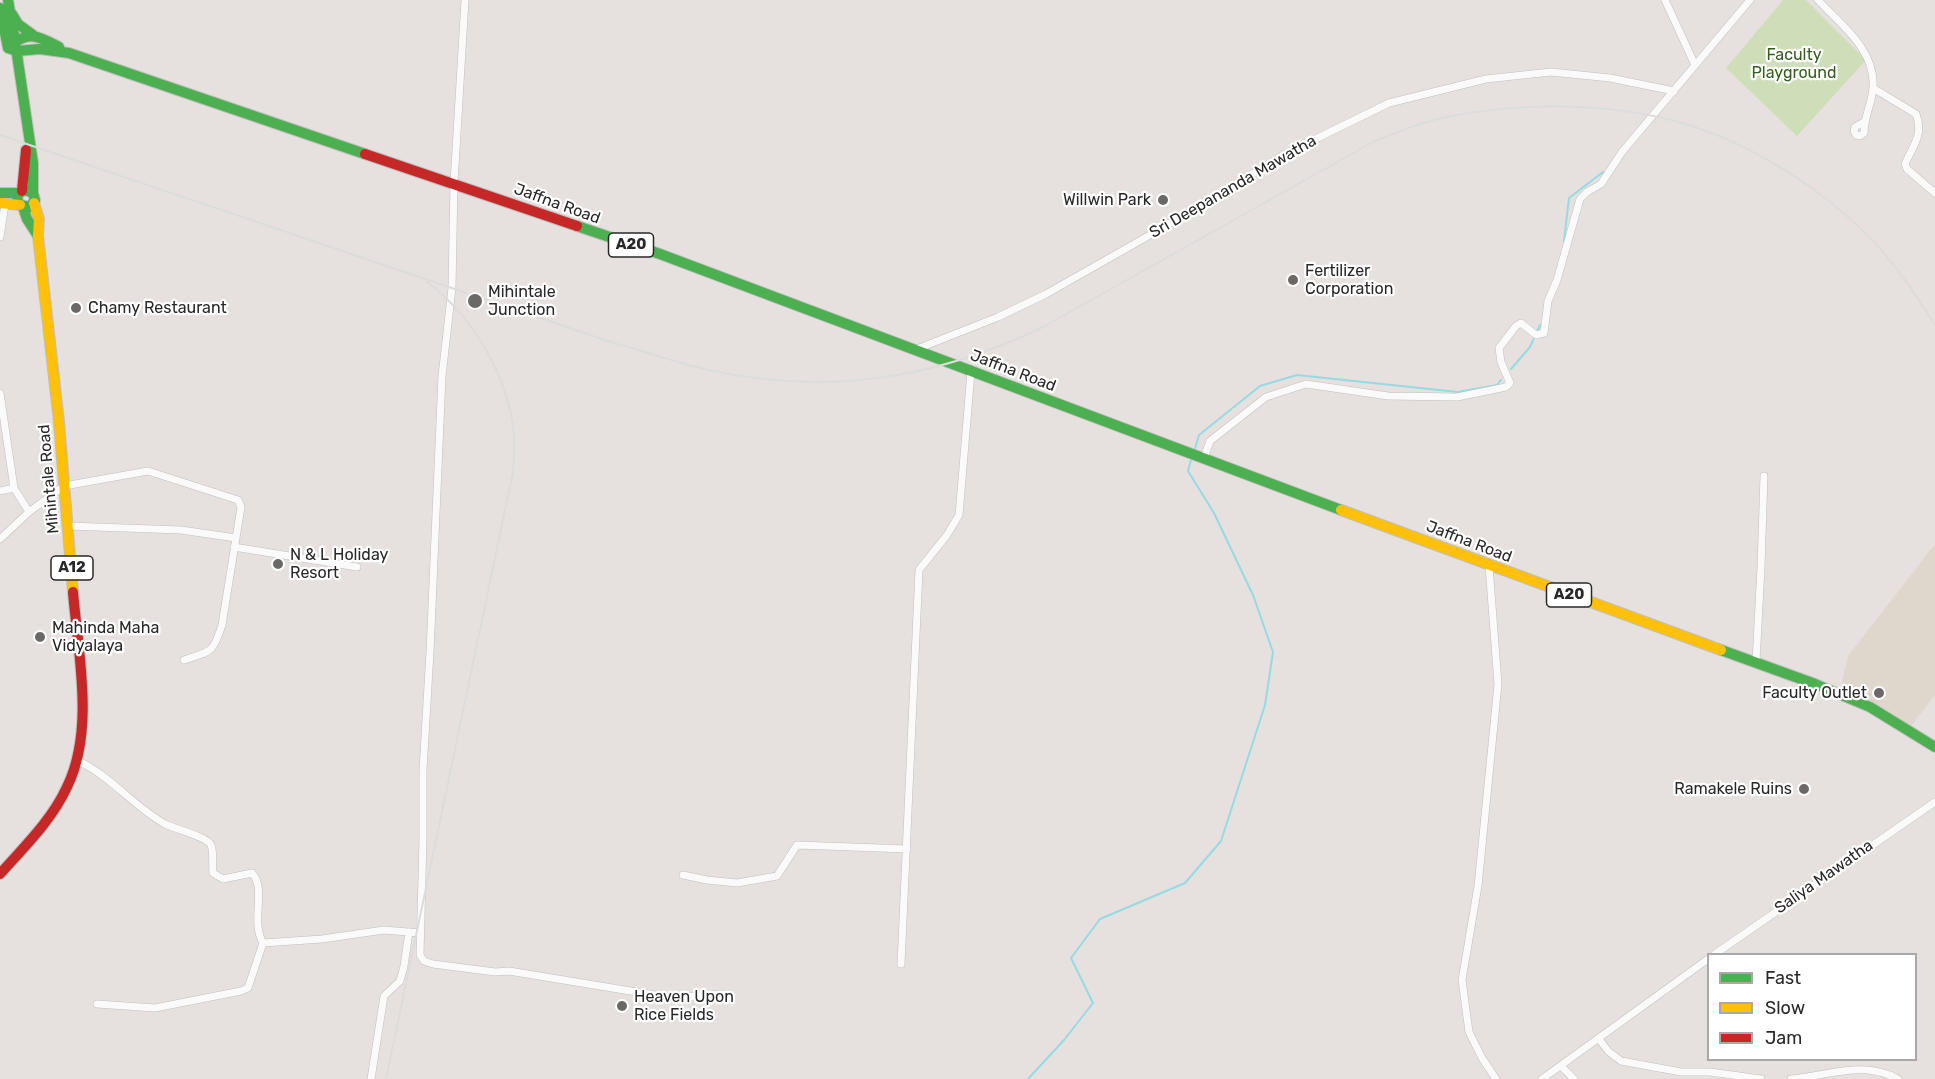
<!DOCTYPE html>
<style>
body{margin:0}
#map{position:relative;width:1935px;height:1079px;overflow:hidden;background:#e6e1de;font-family:Rubik,sans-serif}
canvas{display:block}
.legend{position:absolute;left:1707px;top:953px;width:210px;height:108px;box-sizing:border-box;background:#fff;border:2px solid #a9a9a9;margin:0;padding:8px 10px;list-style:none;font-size:18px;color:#282828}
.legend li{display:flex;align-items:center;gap:12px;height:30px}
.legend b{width:30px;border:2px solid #a9a9a9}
</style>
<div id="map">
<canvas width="1935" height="1079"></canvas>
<ul class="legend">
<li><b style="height:8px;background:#4caf50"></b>Fast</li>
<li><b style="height:8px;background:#ffc107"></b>Slow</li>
<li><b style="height:8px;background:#c62828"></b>Jam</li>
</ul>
</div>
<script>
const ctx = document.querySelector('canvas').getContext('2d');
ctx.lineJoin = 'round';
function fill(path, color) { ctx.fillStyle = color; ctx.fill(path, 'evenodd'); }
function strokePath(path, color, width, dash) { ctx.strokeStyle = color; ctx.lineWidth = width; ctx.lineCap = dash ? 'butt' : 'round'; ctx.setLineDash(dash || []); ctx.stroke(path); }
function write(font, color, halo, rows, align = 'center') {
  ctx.font = font + ' Rubik,sans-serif'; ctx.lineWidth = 4.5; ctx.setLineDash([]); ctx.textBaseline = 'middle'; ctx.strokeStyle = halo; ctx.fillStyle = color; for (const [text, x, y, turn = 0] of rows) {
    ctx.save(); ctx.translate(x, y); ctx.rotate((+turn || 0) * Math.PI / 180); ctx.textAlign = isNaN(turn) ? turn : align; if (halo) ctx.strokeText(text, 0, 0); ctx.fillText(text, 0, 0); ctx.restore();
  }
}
const education = new Path2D(`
 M1935 544V695L1908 730 1845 696 1842 681 1848 656Z`);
const green = new Path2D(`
 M1783 0H1806L1866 60 1797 136 1726 68Z`);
const stream = new Path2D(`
 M1564 241 1569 198 1603 172
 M1511 369 1530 347 1540 325
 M1194 452 1199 435 1260 386 1297 375 1458 392 1497 385 1501 380
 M1028 1079 1064 1040 1093 1003 1071 958 1100 919 1185 883 1221 841 1265 705 1273 652 1253 595 1214 513 1188 471 1191 460`);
const street = new Path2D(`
 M465 0 454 183 452 288 442 376 430 652 423 770V838L420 955 424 961 433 964 495 972 509 971 673 998 722 994
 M1665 0 1695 65
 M1818 0C1841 25 1876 50 1873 88 1872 103 1864 117 1864 133L1860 136 1856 135 1854 131 1855 127 1864 122
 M1873 88 1916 114C1924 134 1913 146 1905 164L1907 169 1935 193
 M0 237 5 204
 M917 349 998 317 1046 294 1157 231 1287 153 1389 103 1486 79 1551 72 1610 78 1674 91
 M0 393 14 488 29 512
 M1204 458 1210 441 1266 397 1306 384 1388 396 1457 397 1506 387 1510 383 1501 362 1499 348 1516 326 1521 323 1536 335 1544 333 1548 301 1557 280 1580 199 1587 192 1601 184 1622 152 1750 0
 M0 491 14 488
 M68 526 181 530 236 538
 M0 539 29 512 64 486 148 471 238 500 241 507 222 625C213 653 212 651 184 660
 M234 547 357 567
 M1489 566 1498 684 1478 886 1462 980 1469 1032 1482 1058 1496 1079
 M1756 662 1761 567 1764 476
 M78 761C111 776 134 807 165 824 175 829 208 837 211 845 214 852 212 866 213 873L223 879 252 873C267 889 250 921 263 943L248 988 241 991 155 1008 97 1004
 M683 875 707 880 737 883 777 876 797 845 907 849
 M263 943 322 939 384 930 420 933
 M1715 954 1935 802
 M901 964 919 570 947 535 959 515 971 372
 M1599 1039 1608 1051 1621 1061 1681 1072H1710L1761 1079
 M1561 1066 1574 1079
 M371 1079 384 996 400 981 404 966 409 932
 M1542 1079 1708 959
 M1791 1079C1827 1076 1863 1060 1898 1079`);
const fast = new Path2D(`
 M8 0 15 41
 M0 8 8 48
 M12 14 18 24 33 35
 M15 41 33 163V193L35 200 30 207 20 205 17 199 19 193 25 190 33 193
 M11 45C30 30 40 37 59 47
 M8 48 17 51 40 49 69 53 365 154
 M0 193H19
 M23 207 27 219 38 236
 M577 226 660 254 1341 510
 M1721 650 1815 684 1870 707 1935 747`);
const slow = new Path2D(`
 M0 203 20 205
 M34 203 39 219 38 236 59 422 73 592
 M1341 510 1721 650`);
const jam = new Path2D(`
 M365 154 577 226
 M22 191 26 150
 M0 874C24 847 52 820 67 787 95 730 78 653 73 592`);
const rail = new Path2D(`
 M0 135 617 344C647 352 678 363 709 370 827 396 935 379 1043 327L1373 142C1395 133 1418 123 1442 118 1512 103 1588 102 1659 117 1742 135 1834 193 1888 258 1906 279 1920 302 1935 325
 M386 1079 513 472C514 456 515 441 513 425 504 370 472 316 427 282`);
const markers = [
 [1163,200,6,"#6a6968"],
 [1293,280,6,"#6a6968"],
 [475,301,8,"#6a6968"],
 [76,308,6,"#6a6968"],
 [278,564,6,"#6a6968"],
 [40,637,6,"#6a6968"],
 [1879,693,6,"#6a6968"],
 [1804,789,6,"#6a6968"],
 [622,1006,6,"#6a6968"]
];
const shields = [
 [631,245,45],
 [72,568,42],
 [1569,595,45]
];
const shieldNames = [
 ["A20",631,245],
 ["A12",72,568],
 ["A20",1569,595]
];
const parkNames = [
 ["Faculty",1794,55],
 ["Playground",1794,73]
];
const streetNames = [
 ["Sri Deepananda Mawatha",1233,187,-30],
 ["Jaffna Road",557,204,20],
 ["Jaffna Road",1013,371,21],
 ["Mihintale Road",49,479,-95],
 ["Jaffna Road",1469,542,21],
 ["Saliya Mawatha",1824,877,-35]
];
const poiNames = [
 ["Willwin Park",1151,200,"right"],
 ["Fertilizer",1305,271],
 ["Corporation",1305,289],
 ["Mihintale",488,292],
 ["Junction",488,310],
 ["Chamy Restaurant",88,308],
 ["N & L Holiday",290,555],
 ["Resort",290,573],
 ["Mahinda Maha",52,628],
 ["Vidyalaya",52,646],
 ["Faculty Outlet",1867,693,"right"],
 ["Ramakele Ruins",1792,789,"right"],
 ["Heaven Upon",634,997],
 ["Rice Fields",634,1015]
];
fill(education, '#e0d7cc');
fill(green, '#cedeb9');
strokePath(stream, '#96dae2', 2);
strokePath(street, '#c0bfbf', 8);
strokePath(fast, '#c0bfbf', 12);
strokePath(slow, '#c0bfbf', 12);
strokePath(jam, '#c0bfbf', 12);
strokePath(street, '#fbfafa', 7);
strokePath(fast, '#4caf50', 10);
strokePath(slow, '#ffc107', 10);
strokePath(jam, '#c62828', 10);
strokePath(rail, '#dddcdd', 2);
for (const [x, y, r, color] of markers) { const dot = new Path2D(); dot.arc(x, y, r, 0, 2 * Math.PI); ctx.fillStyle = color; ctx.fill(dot); strokePath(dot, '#fff', 2); }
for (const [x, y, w] of shields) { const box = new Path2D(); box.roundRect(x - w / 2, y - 12, w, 24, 4.5); ctx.fillStyle = '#fff'; ctx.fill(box); strokePath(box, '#282828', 1.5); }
write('bold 15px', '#282828', null, shieldNames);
write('16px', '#355e1e', '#fff', parkNames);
write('16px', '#282828', '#fff', streetNames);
write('16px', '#282828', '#fff', poiNames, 'left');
</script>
